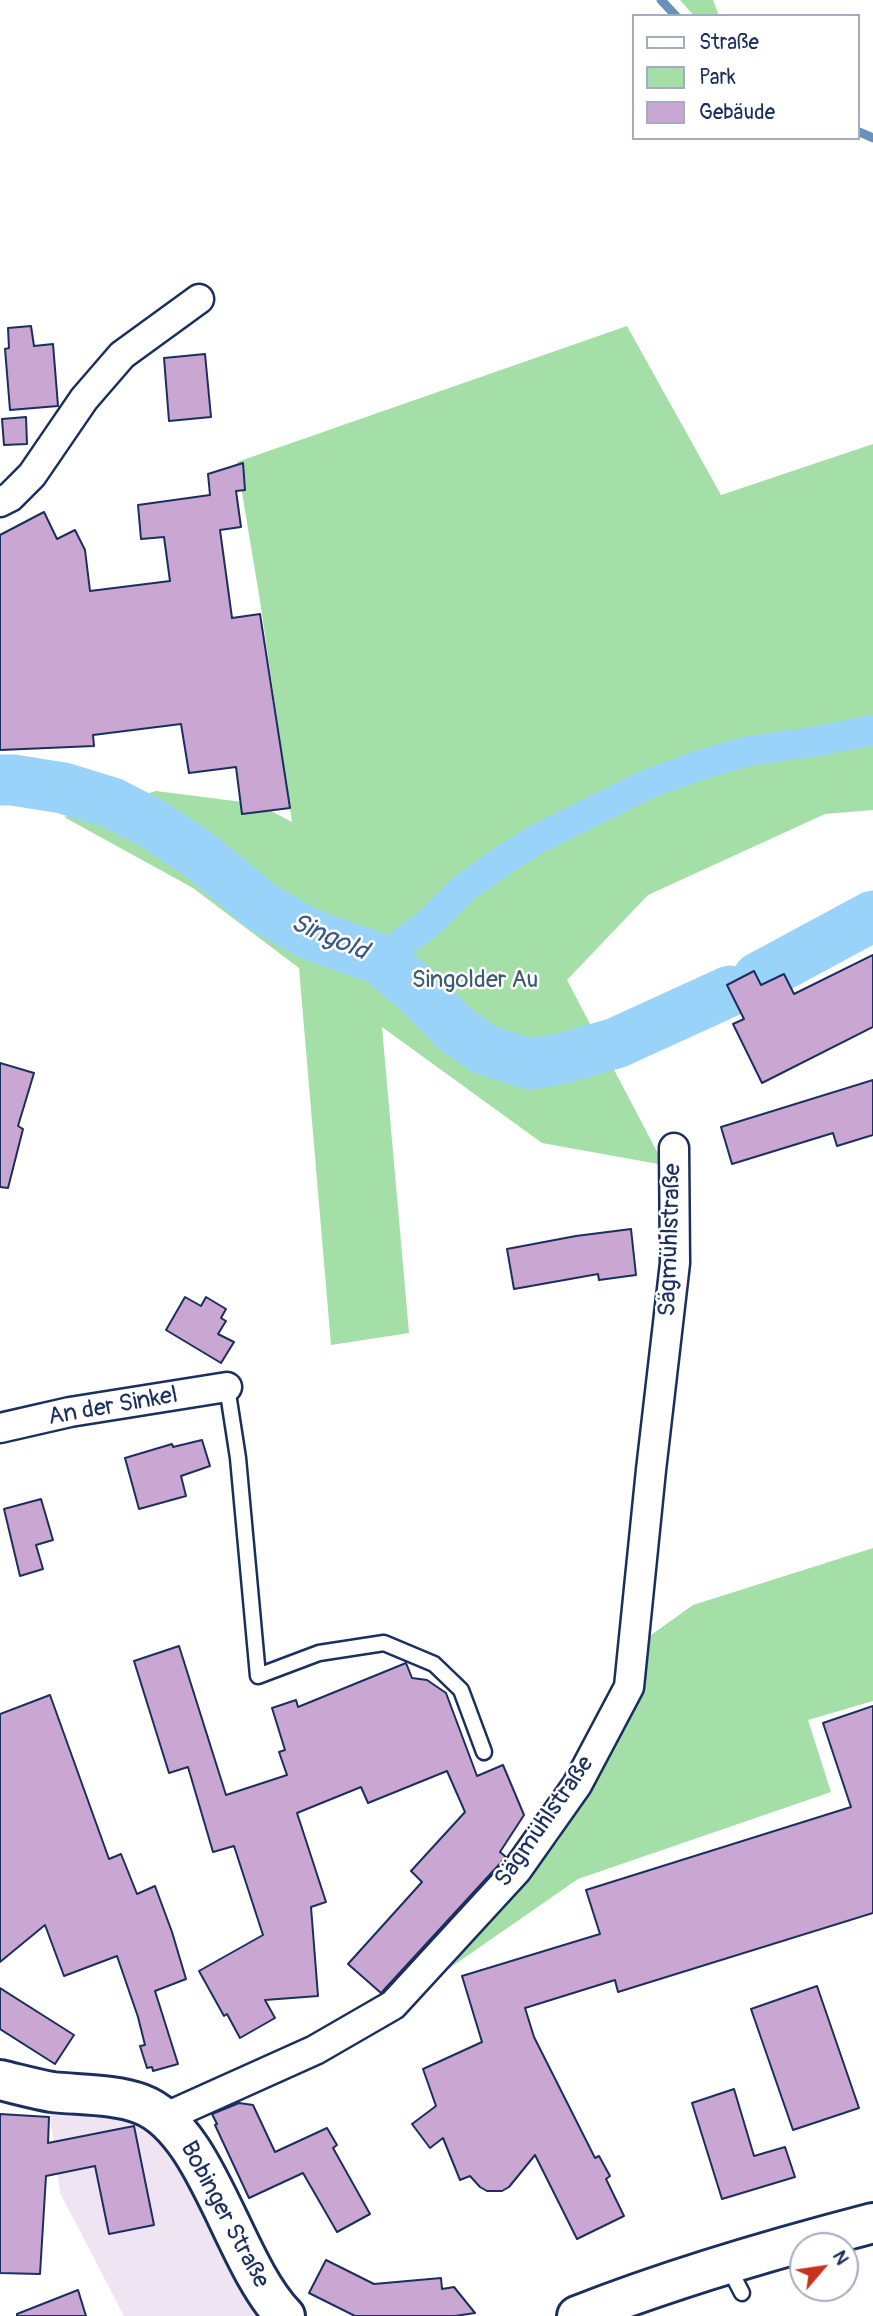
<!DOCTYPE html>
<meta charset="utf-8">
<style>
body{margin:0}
#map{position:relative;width:873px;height:2316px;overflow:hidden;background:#fff;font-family:Pangolin,sans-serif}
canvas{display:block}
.legend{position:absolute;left:632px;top:14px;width:228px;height:126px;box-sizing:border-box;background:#fff;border:2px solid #a4acbf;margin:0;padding:9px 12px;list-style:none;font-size:21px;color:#1b2f5e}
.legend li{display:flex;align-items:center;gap:14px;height:35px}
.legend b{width:35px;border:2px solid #a4acbf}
.north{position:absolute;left:789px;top:2232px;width:70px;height:70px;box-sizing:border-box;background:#fff;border:2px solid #a4acbf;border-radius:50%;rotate:61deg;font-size:19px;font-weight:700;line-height:28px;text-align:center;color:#1b2f5e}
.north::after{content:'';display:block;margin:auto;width:24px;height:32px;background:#c8321e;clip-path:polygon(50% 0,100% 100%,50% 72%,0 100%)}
</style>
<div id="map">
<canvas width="873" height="2316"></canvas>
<ul class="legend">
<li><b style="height:9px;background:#fff"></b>Straße</li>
<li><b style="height:19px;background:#a3dfa6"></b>Park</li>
<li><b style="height:19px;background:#c9a7d2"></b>Gebäude</li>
</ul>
<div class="north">N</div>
</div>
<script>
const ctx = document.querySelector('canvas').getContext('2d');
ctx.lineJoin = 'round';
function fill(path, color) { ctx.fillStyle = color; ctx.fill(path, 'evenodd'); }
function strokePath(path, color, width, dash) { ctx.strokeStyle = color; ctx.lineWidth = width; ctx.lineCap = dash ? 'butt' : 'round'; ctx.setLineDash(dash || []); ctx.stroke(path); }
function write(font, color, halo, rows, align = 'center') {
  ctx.font = font + ' Pangolin,sans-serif'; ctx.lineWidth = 5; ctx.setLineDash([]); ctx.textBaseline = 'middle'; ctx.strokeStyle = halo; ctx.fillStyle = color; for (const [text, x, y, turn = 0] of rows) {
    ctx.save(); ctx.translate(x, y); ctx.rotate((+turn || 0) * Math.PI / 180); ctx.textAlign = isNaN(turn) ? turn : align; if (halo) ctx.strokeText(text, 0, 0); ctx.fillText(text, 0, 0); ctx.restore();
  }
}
const built = new Path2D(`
 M47 2091 139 2103 287 2316H124L60 2193Z`);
const green = new Path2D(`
 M680 0H713L719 16H694Z
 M627 326 721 495 873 444V810L825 814 648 895 567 980 664 1165 542 1143 382 1027 409 1333 331 1345 299 968 193 888 64 817 156 791 258 804 292 822 260 601 237 462Z
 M873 1548V1701L808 1720 831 1792 578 1879 441 1974 559 1840 633 1697 644 1640 693 1605Z`);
const stream = new Path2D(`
 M661 0 676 16
 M857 131 873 138`);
const canal = new Path2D(`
 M379 959 428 924 462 890 502 861 539 838 648 784 700 765 749 751 819 741 873 730`);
const river = new Path2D(`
 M0 780H13L63 788 112 803 155 825 202 857 262 907 309 934 379 959 417 990 455 1029 485 1050 530 1064 560 1059 616 1043 730 991
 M758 978 873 916`);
const building = new Path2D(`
 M31 326 34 346 53 344 58 406 10 410 5 349 9 348 8 328Z
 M205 354 211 417 169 421 164 358Z
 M26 417 27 444 4 445 2 419Z
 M243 463 245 490 236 491 241 527 220 530 232 618 260 614 290 808 242 814 236 767 189 773 181 724 93 735 94 746 0 750V535L44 512 57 539 75 530 85 550 90 591 170 581 164 537 141 539 138 505 210 495 208 474Z
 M873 955V1027L762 1083 733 1024 744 1019 727 985 754 971 761 985 784 974 794 994Z
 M0 1063 34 1073 18 1126 23 1129 8 1188 0 1187Z
 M873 1080V1135L837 1146 833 1133 732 1164 721 1127Z
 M631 1229 636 1275 599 1280 598 1274 514 1289 507 1249 576 1236Z
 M185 1297 201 1306 206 1297 226 1309 221 1318 226 1321 218 1334 234 1342 221 1363 166 1330Z
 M202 1440 210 1466 181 1476 186 1496 139 1509 125 1458 172 1444 173 1447Z
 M41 1499 53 1540 36 1545 43 1569 20 1576 4 1509Z
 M179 1646 226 1795 287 1775 279 1752 285 1750 272 1708 296 1700 298 1707 406 1663 412 1678 427 1680 446 1693 477 1776 503 1765 524 1815 500 1852 506 1857 382 1992 381 1993 348 1964 422 1882 411 1871 465 1812 447 1771 368 1803 361 1787 297 1813 326 1902 311 1907 318 1996 265 2000 275 2018 240 2038 227 2014 224 2016 199 1971 263 1935 234 1846 213 1852 188 1767 169 1773 134 1661Z
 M50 1695 109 1859 121 1854 137 1894 155 1886 172 1932 186 1979 155 1991 178 2064 153 2071 152 2067 147 2068 140 2046 145 2045 138 2017 117 1956 64 1976 45 1925 0 1962V1714Z
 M873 1706V1913L618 1992 615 1980 525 2008 534 2037 595 2158 599 2156 610 2176 606 2179 624 2216 577 2239 535 2155 509 2187 502 2191H487L480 2187 470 2176 460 2180 443 2138 430 2148 412 2124 436 2106 423 2069 482 2042 462 1976 600 1934 586 1890 851 1807 823 1723Z
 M817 1986 859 2108 793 2130 751 2009Z
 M0 1988 74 2035 55 2064 0 2029Z
 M734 2089 754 2156 785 2147 795 2177 722 2199 692 2103Z
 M239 2103 253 2105 275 2152 327 2128 337 2145 333 2148 370 2214 337 2232 303 2173 249 2198 215 2125 217 2124 212 2114Z
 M0 2114 49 2117 48 2143 134 2126 154 2225 109 2234 95 2166 46 2176 40 2274 0 2273Z
 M326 2260 374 2284 441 2278 442 2289 454 2287 475 2313 455 2316H355L309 2293Z
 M78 2290 86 2316H17V2314Z`);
const service = new Path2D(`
 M227 1387 238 1458 258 1676 319 1653 384 1643 434 1664 461 1690 484 1752
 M728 2266 742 2293`);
const minor = new Path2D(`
 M0 502 10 497 32 475 84 399 122 355 199 299
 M0 1428 70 1412 227 1387
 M166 2117 315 2050 393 2005 517 1870 577 1785 629 1687 651 1470 675 1263 674 1148`);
const secondary = new Path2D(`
 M0 2080C17 2084 35 2089 52 2092 80 2095 115 2094 141 2104 208 2129 233 2263 285 2316
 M577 2316C673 2278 773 2249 873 2223`);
const parkNames = [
 ["Singolder Au",475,981]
];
const streetNames = [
 ["Sägmühlstraße",671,1240,-88],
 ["An der Sinkel",113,1407,-10],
 ["Sägmühlstraße",545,1822,-55],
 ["Bobinger Straße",224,2215,62]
];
const waterNames = [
 ["Singold",329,938,23]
];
fill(built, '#efe5f2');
fill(green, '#a3dfa6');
strokePath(stream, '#6791bb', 9);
strokePath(canal, '#99d3f9', 30);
strokePath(river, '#99d3f9', 51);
fill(building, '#c9a7d2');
strokePath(building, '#1b2f5e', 2);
strokePath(service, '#1b2f5e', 19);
strokePath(minor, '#1b2f5e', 33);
strokePath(secondary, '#1b2f5e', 44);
strokePath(service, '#fff', 14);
strokePath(minor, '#fff', 28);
strokePath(secondary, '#fff', 38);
write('24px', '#3d5b70', '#fff', parkNames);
write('24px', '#1b2f5e', '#fff', streetNames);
write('italic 26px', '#3a5885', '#fff', waterNames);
</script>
